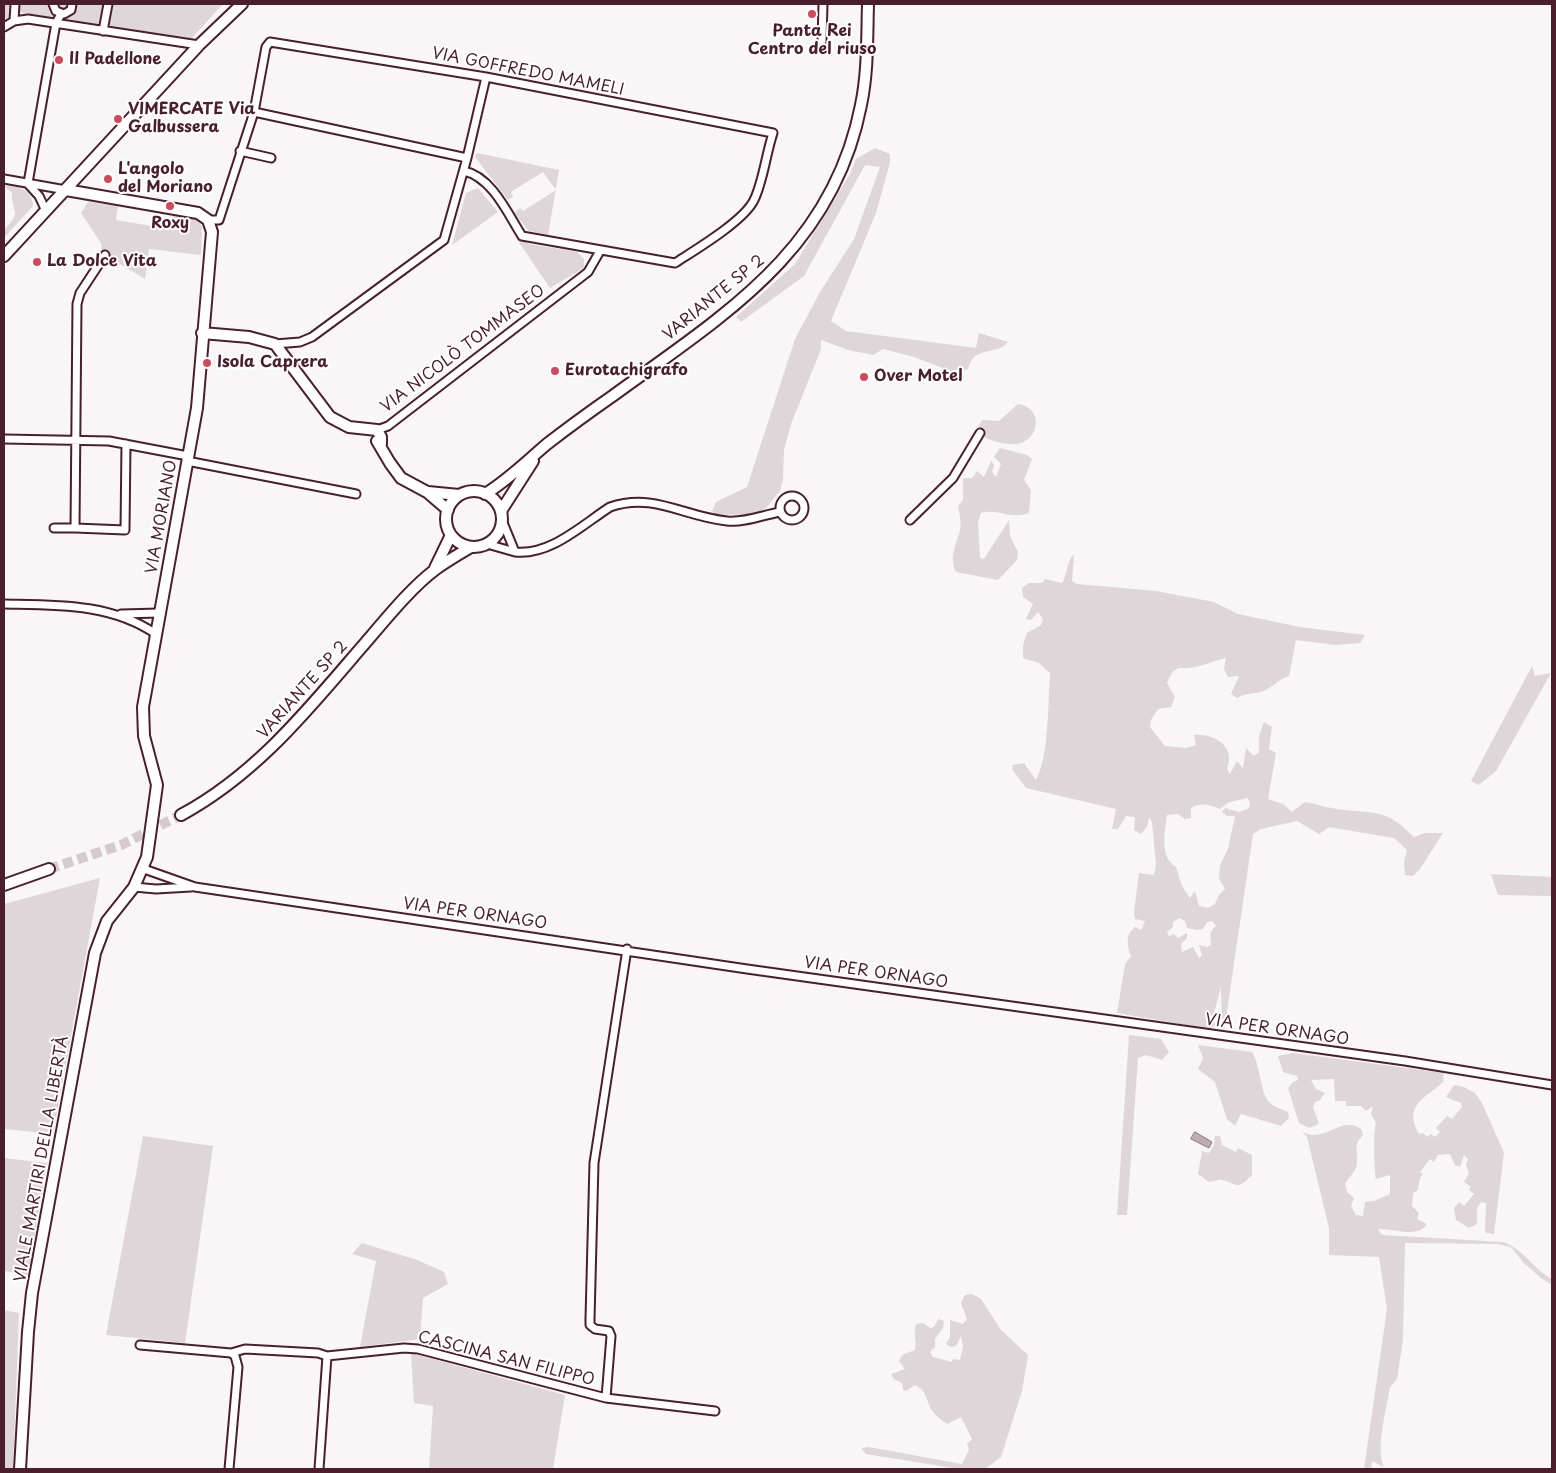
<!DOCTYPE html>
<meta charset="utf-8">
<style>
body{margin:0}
#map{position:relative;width:1556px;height:1473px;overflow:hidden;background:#f8f6f7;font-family:"Playpen Sans",sans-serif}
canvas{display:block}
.frame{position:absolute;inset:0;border:5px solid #4a1f2b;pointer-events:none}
</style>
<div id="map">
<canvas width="1556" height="1473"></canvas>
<div class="frame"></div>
</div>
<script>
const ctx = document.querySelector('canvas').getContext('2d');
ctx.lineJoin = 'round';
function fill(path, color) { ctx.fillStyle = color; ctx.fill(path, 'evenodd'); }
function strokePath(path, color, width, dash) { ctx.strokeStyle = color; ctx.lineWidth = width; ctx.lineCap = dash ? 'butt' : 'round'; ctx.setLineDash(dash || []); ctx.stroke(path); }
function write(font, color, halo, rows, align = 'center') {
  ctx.font = font + ' "Playpen Sans",sans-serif'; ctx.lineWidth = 4; ctx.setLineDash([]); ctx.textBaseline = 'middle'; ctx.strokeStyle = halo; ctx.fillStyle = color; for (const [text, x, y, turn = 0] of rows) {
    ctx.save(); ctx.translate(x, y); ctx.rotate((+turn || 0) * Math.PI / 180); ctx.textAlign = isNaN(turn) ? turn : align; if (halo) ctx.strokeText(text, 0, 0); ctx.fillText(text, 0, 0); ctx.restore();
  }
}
const green = new Path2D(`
 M4 4H223L192 38 185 39 18 12 4 20Z
 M875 148 890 154V163L876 213 831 321 846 331 976 348 979 333 1008 342C996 357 974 344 968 369L956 373 914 357 883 349 873 355 848 350 821 340V349L791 424 784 450 783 479 780 491 767 507 757 514 716 515 712 511 716 502 747 487 795 339 820 292 854 239 880 167 865 165 804 276 741 322 736 317 795 264 850 174 856 159Z
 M477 153 559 170 548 235 529 231 514 213 520 208 523 211 556 190 543 172 511 192 513 197 508 200 475 157Z
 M4 186C18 185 33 190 33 206L4 238V230C24 209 11 215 12 193Z
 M478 188 498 212 452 245 466 193Z
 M88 202 118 206 116 220 169 229 174 214 195 219 202 226 201 255 149 249 145 279 102 253 101 243 81 213Z
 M518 237 529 244 577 252 584 259V268L550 288 516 238Z
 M1018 404C1043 408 1040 436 1021 443 1014 446 1005 443 997 442 991 440 984 438 980 433L978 428 982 420 999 421Z
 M1000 448 1027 455 1032 459 1024 480 1031 490 1029 513C1011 520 997 508 981 513L978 523 980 558 984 559 1009 520 1010 536 1018 552 1017 560 998 580 956 572C949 559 955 547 959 534 962 525 960 515 958 506L963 500V478H972L977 471 984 477 991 461 994 465 992 472 996 477 1001 464 994 457Z
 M1074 554 1072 581 1077 584 1156 591 1214 602 1238 614 1300 627 1365 635 1360 643 1336 645 1296 640 1289 676C1278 679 1270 690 1261 692 1252 694 1245 693 1237 698L1231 694 1239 676 1228 677 1224 669 1226 658C1215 660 1206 665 1195 667 1179 670 1175 663 1167 683L1175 697 1171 707 1158 709 1151 720 1150 727 1165 746 1186 748 1196 745 1194 735C1215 733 1236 747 1227 769L1230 774 1237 761 1243 768 1246 748 1254 756 1259 752V736L1264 722 1272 727 1269 749 1276 753 1268 799 1283 804 1292 812 1305 802C1317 804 1331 809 1344 810 1379 813 1388 811 1414 837L1425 833H1443L1420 869 1413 876 1405 875 1404 862 1407 850 1394 838 1329 827 1319 834 1297 821 1261 829 1253 834 1224 1032 1222 1027 1221 987 1214 1013 1215 1025 1210 1029 1117 1013 1125 964 1131 956C1127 945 1125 935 1135 927L1141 930 1145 921 1135 919 1134 912 1139 873 1154 875 1156 865 1152 822 1149 817 1147 827 1141 834 1134 830 1135 817 1126 816 1118 829H1112L1116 809 1026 788 1012 769 1013 765 1024 763 1036 780C1049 757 1048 702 1050 673L1039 663 1023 658V645L1027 633 1041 625 1043 619 1038 612 1031 620 1026 619 1033 604 1023 597 1022 588 1029 583H1042L1045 579 1062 583C1068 574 1066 562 1074 554ZM1248 798 1250 804 1248 809 1239 812 1225 808 1222 812 1227 816H1235L1228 849 1220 865 1219 879 1225 889 1219 895 1215 904 1208 908 1199 906 1195 891 1190 898 1182 886 1176 867C1159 857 1165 831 1167 815L1178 814 1185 819 1191 818V808C1201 802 1209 805 1220 809L1229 802ZM1179 918 1185 921 1187 928 1197 930 1203 929 1207 922 1212 921 1216 926C1209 931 1210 937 1211 945L1207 947 1199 945 1202 956 1199 958 1193 947 1182 952 1181 944 1187 938V933L1178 938 1174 934 1169 936 1167 932 1173 927V922Z
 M1532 666 1535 676 1551 673 1496 771 1479 785 1471 781Z
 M1491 874 1552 877V896L1498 895Z
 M100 878 53 1134 4 1129V904Z
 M1129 1035 1161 1039 1169 1052 1162 1060 1146 1055 1138 1058 1127 1215H1117Z
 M1198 1045 1252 1052C1261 1066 1260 1094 1270 1103 1274 1107 1283 1110 1288 1112L1289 1118 1281 1126 1241 1114 1235 1126 1227 1119 1215 1082 1198 1069 1203 1058Z
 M1293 1053 1444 1073 1443 1082C1426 1098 1402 1105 1419 1134L1423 1133 1427 1137 1431 1134 1435 1137 1440 1132 1436 1128 1447 1116 1452 1119 1462 1107 1461 1103 1446 1097 1454 1085 1464 1087 1475 1093 1482 1103 1504 1153 1494 1234 1486 1233 1485 1230 1486 1203 1481 1202 1477 1208V1224L1469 1228 1456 1220 1454 1208 1459 1202 1464 1206 1474 1194 1469 1190 1471 1187 1464 1182 1469 1173 1466 1165 1468 1159 1464 1155 1460 1167 1455 1165 1450 1154 1438 1155 1434 1162 1430 1159 1420 1172 1423 1174 1420 1178 1418 1190 1413 1193 1412 1206 1419 1213 1417 1219 1427 1224C1418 1239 1393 1228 1378 1229L1382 1235 1503 1242C1524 1249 1533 1269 1552 1279V1285L1541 1278 1524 1263 1511 1247 1498 1244 1405 1243 1403 1340 1397 1379 1390 1387C1387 1407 1375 1449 1384 1467L1372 1461 1371 1467 1373 1469H1364L1387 1309 1379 1257 1329 1255V1228L1307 1137 1302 1132C1305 1133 1310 1135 1314 1135 1332 1135 1345 1116 1362 1130L1363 1135C1353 1145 1358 1149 1357 1162 1357 1170 1350 1177 1345 1183L1347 1192 1354 1198 1351 1206 1356 1215 1363 1216 1365 1202 1374 1201 1390 1194V1175L1376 1179C1374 1171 1373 1130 1376 1123L1371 1114 1373 1106 1366 1111 1361 1106H1346V1101H1335L1334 1079 1311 1080 1316 1089 1325 1093 1320 1100 1315 1102 1313 1107 1319 1124 1309 1128 1299 1123 1288 1088 1293 1082 1298 1080 1297 1076 1283 1072 1278 1056Z
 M143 1136 213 1146 185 1343 106 1335Z
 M1215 1136H1220L1222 1145 1236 1152 1238 1148 1252 1155V1175C1236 1191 1239 1184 1222 1180 1217 1179 1214 1182 1209 1182L1198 1174 1202 1151 1209 1153 1214 1145Z
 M4 1158 47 1163 28 1275 4 1271Z
 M362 1243 417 1260 444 1272 448 1284 423 1298 420 1339 360 1347 376 1261 352 1254Z
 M972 1294 981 1299 1001 1330 1028 1355 1022 1391 1001 1457 985 1469H959L866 1454 861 1448 869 1447 962 1464 969 1450 967 1444 972 1439 961 1417 947 1424C941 1420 935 1415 931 1409 926 1399 927 1391 915 1385L906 1391 903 1390 902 1383 894 1379 891 1374 905 1369 899 1361 902 1355 915 1350C917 1340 913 1334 916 1324L923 1323 930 1328 934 1327 938 1319 944 1321 943 1328 935 1339V1347L930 1352 933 1357 952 1362 953 1359 960 1360 963 1347 961 1336 956 1346 951 1347 946 1344 950 1337V1320L963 1324 967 1319 961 1303 965 1295Z
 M4 1310 19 1313 13 1469H4Z
 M411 1353 565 1395 553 1469H429L433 1406 414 1403Z`);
const water = new Path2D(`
 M1195 1132 1212 1142 1209 1148 1191 1139Z`);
const secondaryTunnel = new Path2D(`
 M49 869 121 845 181 815`);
const street = new Path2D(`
 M53 4 56 11 64 14 71 10 72 4
 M14 21 15 4
 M4 27 14 21 28 19 199 45
 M103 31 108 4
 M822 41 823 4
 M254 112 467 158
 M240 151 271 158
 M4 179 66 190
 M28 183 56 23 61 14
 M28 184 39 196 46 211
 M208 220H219L254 112 266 47 270 42 486 77 773 133C766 154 763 182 754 200 744 221 695 250 675 263L522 236C508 214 492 177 464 171
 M105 255 80 293 77 304 75 528 125 530 126 444
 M275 344 300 342 312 337 444 240 467 158 486 77
 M377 430 388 426 588 272 600 251
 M4 439 109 441 188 456
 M187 461 356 494
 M780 508a12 12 0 1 1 24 0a12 12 0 1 1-24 0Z
 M910 520 953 478 980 433
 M54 528H75
 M487 544 515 552 502 520
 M515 552C550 556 582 525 610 507 654 492 684 517 727 521 744 523 763 515 780 512
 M4 604C56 605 111 603 156 634
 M121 614 159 613
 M144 869 195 887 747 969 1405 1061 1552 1085
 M134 887 156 889 191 887
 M140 1345 231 1353 235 1356 238 1367 229 1469
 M231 1353 245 1349 318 1353 327 1356 404 1348 418 1349 606 1398 715 1411
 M606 1398 611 1336 609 1331 595 1329 590 1325V1319L594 1163 627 949
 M319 1469 327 1356`);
const secondary = new Path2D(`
 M4 256 199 45 242 4
 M202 333 249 337 275 344 330 417 349 427 377 430 381 437V444
 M377 441 390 463 401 478 427 492 448 510
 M446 519a28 28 0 1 1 56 0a28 28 0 1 1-56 0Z
 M428 492 459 495
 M485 494C508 480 527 461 547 444 569 427 591 411 614 395 724 315 833 250 861 105 868 72 867 37 868 4
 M501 511 533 461
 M435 568 451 535
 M181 815C255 775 306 712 360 649 382 624 409 589 436 569 447 561 459 554 471 547
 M4 885 49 869
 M20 1469 28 1332 32 1293 95 953 107 921 134 887 147 857 157 785 144 736 143 707 197 408 212 232 208 220 198 213 66 190`);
const markers = [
 [812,14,5,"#d1495b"],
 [59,60,5,"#d1495b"],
 [118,119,5,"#d1495b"],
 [108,179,5,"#d1495b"],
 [170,206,5,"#d1495b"],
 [37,262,5,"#d1495b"],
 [207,363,5,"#d1495b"],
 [555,371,5,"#d1495b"],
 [864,377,5,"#d1495b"]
];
const poiNames = [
 ["Panta Rei",812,32,"center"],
 ["Centro del riuso",812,50,"center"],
 ["Il Padellone",69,60],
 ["VIMERCATE Via",128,110],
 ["Galbussera",128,128],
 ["L'angolo",118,170],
 ["del Moriano",118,188],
 ["Roxy",170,224,"center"],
 ["La Dolce Vita",47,262],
 ["Isola Caprera",217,363],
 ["Eurotachigrafo",565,371],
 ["Over Motel",874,377]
];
const streetNames = [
 ["VIA GOFFREDO MAMELI",528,72,11],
 ["VARIANTE SP 2",714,298,-39],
 ["VIA NICOLÒ TOMMASEO",463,349,-37],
 ["VIA MORIANO",162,517,-80],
 ["VARIANTE SP 2",303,690,-48],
 ["VIA PER ORNAGO",475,914,8],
 ["VIA PER ORNAGO",876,973,8],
 ["VIA PER ORNAGO",1277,1030,8],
 ["VIALE MARTIRI DELLA LIBERTÀ",42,1159,-80],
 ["CASCINA SAN FILIPPO",506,1359,14]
];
fill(green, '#ded6d9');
fill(water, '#bdadb0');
strokePath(water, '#8f747b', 1);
strokePath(secondaryTunnel, '#d5cbce', 10, [10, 5]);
strokePath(street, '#4a1f2b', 11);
strokePath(secondary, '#4a1f2b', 14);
strokePath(street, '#fff', 7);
strokePath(secondary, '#fff', 10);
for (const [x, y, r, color] of markers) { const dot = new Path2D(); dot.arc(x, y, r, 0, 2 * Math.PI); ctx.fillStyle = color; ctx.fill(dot); strokePath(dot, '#fff', 2); }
write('bold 16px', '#4a1f2b', '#fff', poiNames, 'left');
write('16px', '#4a1f2b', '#fff', streetNames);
</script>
